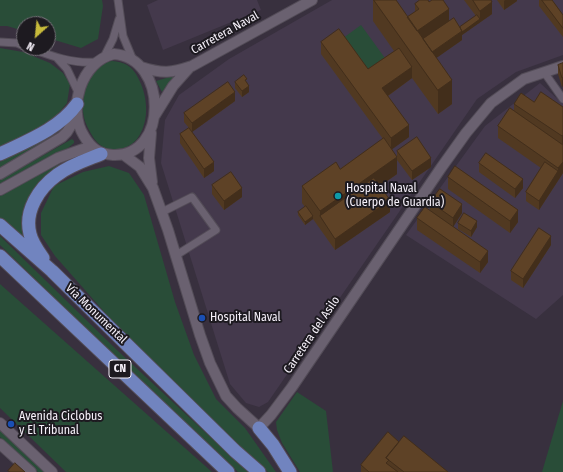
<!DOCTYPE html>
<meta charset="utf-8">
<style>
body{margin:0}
#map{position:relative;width:563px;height:472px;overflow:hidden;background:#38303e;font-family:"Fira Sans Condensed",sans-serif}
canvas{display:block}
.north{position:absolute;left:16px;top:16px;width:40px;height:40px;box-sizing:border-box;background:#1d1a20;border:1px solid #747077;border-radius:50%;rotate:207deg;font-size:11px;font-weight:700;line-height:16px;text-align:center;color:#f6f1fa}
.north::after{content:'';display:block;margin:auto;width:14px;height:18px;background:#c8bb3b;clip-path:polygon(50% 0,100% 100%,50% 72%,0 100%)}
</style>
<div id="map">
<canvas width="563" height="472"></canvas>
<div class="north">N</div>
</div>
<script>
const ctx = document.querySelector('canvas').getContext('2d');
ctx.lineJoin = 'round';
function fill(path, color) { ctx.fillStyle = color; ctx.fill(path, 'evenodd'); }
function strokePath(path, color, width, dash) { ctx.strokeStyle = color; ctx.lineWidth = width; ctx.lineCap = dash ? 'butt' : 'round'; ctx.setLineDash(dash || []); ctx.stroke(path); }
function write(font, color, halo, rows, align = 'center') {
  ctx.font = font + ' "Fira Sans Condensed",sans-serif'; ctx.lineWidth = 4; ctx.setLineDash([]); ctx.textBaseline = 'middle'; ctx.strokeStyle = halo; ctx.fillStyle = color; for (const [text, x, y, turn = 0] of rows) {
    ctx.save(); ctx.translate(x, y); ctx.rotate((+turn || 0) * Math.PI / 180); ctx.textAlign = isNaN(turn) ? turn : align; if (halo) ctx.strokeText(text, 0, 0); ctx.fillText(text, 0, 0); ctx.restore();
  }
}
const built = new Path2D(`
 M158 0H257L261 10 163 50 147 5Z
 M332 0H563V55L516 72 477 99 268 402 259 407 246 403 230 384 161 163 165 120 179 95 229 59Z
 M540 83 563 104V295L536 319 406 235 485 126Z`);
const green = new Path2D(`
 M0 0H102L103 6 98 39 81 48 48 38V24H24V31L7 26H0Z
 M361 25 390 65 368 81 339 41Z
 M0 48 23 52 50 63 63 73 70 84 67 103 57 115 25 138 0 150Z
 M112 61C128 62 135 69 141 84 148 101 149 123 137 139 128 150 110 154 99 144 94 140 90 132 87 126 78 107 84 78 101 65 104 62 108 62 112 61Z
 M176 75 162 92 156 81Z
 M61 125 59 131 52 138 0 169V162Z
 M72 139 74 141V143L68 148 0 186V180Z
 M62 161 41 184 28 240 19 238 0 218V196Z
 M109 166 129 173 144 195 175 302 194 355 216 399 245 428 276 472H268L190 402 114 323 55 256 41 235V213L54 186 83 172Z
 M0 236 118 351 248 472H238L117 358 0 245Z
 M0 284 212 472H66L0 408Z
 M297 392 326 411 333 472H300L282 443 277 430 276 422Z
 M563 401V472H542Z
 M0 429 46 472H38L0 437Z`);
const street = new Path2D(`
 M118 0 123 36 133 60
 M0 42 17 43 24 46
 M30 48C51 56 73 64 96 62
 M104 57 113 39 119 19
 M57 58 67 69 79 94
 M544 72 563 99
 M162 212 192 197 216 230 175 256`);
const secondary = new Path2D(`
 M114 54C168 58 169 157 113 155 99 154 91 148 84 136 67 109 81 61 114 54Z
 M141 67C163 74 171 73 192 66L312 0
 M155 115 173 86 189 68
 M151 133 149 158 152 182
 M124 155 140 167 153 188 168 230 200 335 210 363 226 396 237 408 259 428 271 415 292 387 441 168 466 133 491 103 524 79 563 66
 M0 174 62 137 67 132 76 117
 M0 190 58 158 83 149 96 151
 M0 423 52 472
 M0 444 31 472`);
const highway = new Path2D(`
 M0 154C27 141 59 129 77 104
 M0 225 52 271 235 451 259 472
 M0 256 228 472
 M43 258C38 251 32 243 30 234 24 211 39 188 57 175 70 165 86 160 101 154
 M259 428 273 445 290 472`);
const wall = new Path2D(`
 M373 0H396L407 17 415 12V4L429 2 449 21 460 27 476 16 464 0H491L492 14 462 35V40L436 58 452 104 438 114 412 78 388 96 409 137 392 149 397 174 380 186 390 212 335 250 313 219 305 225 298 215V212L305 207 302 203V186L340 169 383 139 321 54V42L368 69 394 51 373 21Z
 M497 0H517V1L504 10Z
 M539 0H552L563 15V37L539 6Z
 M563 63 562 87 558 74V65Z
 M235 82H247L249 92 242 97 235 88Z
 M235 101 192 132 214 171 204 178 180 143V134L189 128 184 122V113Z
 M514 104 563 107V173L539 210 526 201V192L541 168 498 138V126L514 111Z
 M397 151 431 167 412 180 397 160Z
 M479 163 523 188 515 198 479 172Z
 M448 177 518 222 510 233 448 189Z
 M212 185 242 197 224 210 212 194Z
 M430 202 462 213 453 227 488 262 480 273 417 230V218L430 211Z
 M458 223 477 227 471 237 458 229Z
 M551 245 523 288 511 280V271Z
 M399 442 448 472H361V465Z`);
const shadedWall = new Path2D(`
 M505 0H517V1L504 10V1Z
 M492 2V14L462 35V40L425 66V57L480 19V11Z
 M449 9V21L411 47V35Z
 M412 67V78L382 100V88Z
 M563 77V86L562 87V78Z
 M452 80V104L438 114V90Z
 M249 86V92L242 97V91Z
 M235 92V101L192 132V123Z
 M409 125V137L391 150V138Z
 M563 135V144L562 145V136Z
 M397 157V174L325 224 320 216V211Z
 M431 158V167L412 180V171Z
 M214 162V171L204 178V169Z
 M563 162V173L539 210V201L558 171V168Z
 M523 179V188L515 198V189Z
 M242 188V197L224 210V201Z
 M390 200V212L335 250V239Z
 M462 204V213L453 227V218Z
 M518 210V222L510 233V221Z
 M313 216V219L305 225V222Z
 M477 221V227L471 237V231Z
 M551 236V245L523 288V279Z
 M488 251V262L480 273V262Z`);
const building = new Path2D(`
 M374 0H396L452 80 438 90Z
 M420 0H428L429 2 432 0H443L449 9 417 31 407 17 419 9 415 4Z
 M473 0H491L492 2 480 11Z
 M542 0H552L563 15V28Z
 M477 15 480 19 462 32 460 27Z
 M454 18 462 31 432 52 423 39Z
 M339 29 368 69 399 48 412 67 382 88 409 125 391 138 321 42Z
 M563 63V77L562 78 558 65Z
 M244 75 247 79 245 80 249 86 242 91 235 82Z
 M228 82 235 92 192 123 184 113Z
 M541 92 563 107V135L562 136 514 104 521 93 534 102Z
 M510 108 563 145V162L558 168 498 126Z
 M189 128 214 162 204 169 180 134Z
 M417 137 431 158 412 171 397 151Z
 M384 138 397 157 320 211 302 186 336 162 340 169Z
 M486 153 523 179 515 189 479 163Z
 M545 162 558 171 539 201 526 192Z
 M455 166 518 210 510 221 448 177Z
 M231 172 242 188 224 201 212 185Z
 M374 178 390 200 335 239 320 216Z
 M440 189 462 204 453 218 430 202Z
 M306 206 313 216 305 222 298 212Z
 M425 207 488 251 480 262 417 218Z
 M464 213 477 221 471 231 458 223Z
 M539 228 551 236 523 279 511 271Z
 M388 432 399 442 386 458 389 460 386 463 398 472H369L361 465Z
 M404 436 448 472H404L386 458Z
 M15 463 25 472H10L8 471Z`);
const markers = [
 [338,196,4,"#0f9aa8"],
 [202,318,4,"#1a4fb4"],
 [11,424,4,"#1a4fb4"]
];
const shields = [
 [120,369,22]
];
const shieldNames = [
 ["CN",120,369]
];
const streetNames = [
 ["Carretera Naval",225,33,-29],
 ["Vía Monumental",96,314,44],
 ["Carretera del Asilo",312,335,-56]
];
const poiNames = [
 ["Hospital Naval",346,189],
 ["(Cuerpo de Guardia)",346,203],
 ["Hospital Naval",210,318],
 ["Avenida Ciclobus",19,417],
 ["y El Tribunal",19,431]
];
fill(built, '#44394c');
fill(green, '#294d38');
strokePath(street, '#534c57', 9);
strokePath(secondary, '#534c57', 12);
strokePath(highway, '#534c57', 15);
strokePath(street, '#6a6170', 7);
strokePath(secondary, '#6a6170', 10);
strokePath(highway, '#7184bf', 13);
fill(wall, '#513921');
fill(shadedWall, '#422e1b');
fill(building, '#5e4226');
strokePath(building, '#422e1b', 1);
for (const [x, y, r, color] of markers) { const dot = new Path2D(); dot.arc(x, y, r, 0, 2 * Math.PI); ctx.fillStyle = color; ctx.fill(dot); strokePath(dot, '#1d1a20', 1.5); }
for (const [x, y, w] of shields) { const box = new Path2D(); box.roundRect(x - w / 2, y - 9, w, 18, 3); ctx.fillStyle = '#1d1a20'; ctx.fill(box); strokePath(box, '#f6f1fa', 1); }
write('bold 11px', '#f6f1fa', null, shieldNames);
write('12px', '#f6f1fa', '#1d1a20', streetNames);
write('12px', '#f6f1fa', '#1d1a20', poiNames, 'left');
</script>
